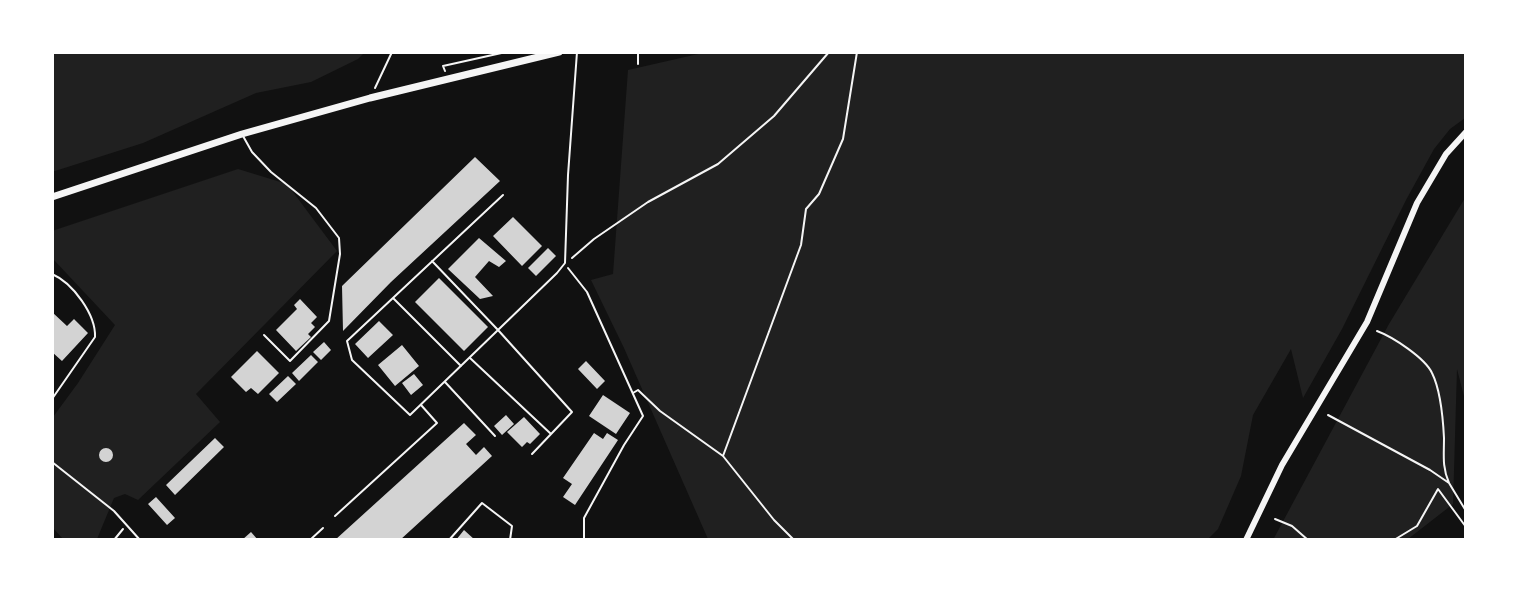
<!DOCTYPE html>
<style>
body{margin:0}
#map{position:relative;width:1518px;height:592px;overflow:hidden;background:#111;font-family:"Open Sans",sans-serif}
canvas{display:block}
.frame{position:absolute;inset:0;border:54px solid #fff;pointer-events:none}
</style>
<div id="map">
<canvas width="1518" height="592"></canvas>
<div class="frame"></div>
</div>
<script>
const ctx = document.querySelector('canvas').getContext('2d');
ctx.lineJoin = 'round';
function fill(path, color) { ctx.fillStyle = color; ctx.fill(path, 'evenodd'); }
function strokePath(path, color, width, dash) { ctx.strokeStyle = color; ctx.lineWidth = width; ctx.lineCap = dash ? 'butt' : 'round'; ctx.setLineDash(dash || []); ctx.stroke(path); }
const green = new Path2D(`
 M53 52H364V53L358 59 311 82 256 93 143 143 55 171H52Z
 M707 52 1465 53V118L1450 129 1434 149 1406 200 1342 329 1303 398 1291 349 1253 415 1241 476 1218 529 1208 539H708L624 348 591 280 613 274 628 70Z
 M238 169 287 184 337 251 196 394 220 422 138 500 125 494 114 498 97 539H63L53 528V417L78 383 115 325 53 259 52 231Z
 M1465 198 1466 404 1457 369 1453 504 1408 539 1273 540 1389 324Z`);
const building = new Path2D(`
 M475 157 500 181 391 282 343 331 342 286Z
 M513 217 542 246 522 266 493 236Z
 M479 238 506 261 499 267 489 261 475 277 493 296 480 299 448 269Z
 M548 248 556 256 536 276 528 268Z
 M439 278 488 327 464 351 415 302Z
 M300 299 317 317 311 323 315 327 308 334 311 337 296 351 276 330 297 309 294 305Z
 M52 312 67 326 74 319 88 333 62 361 52 352Z
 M379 321 393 335 368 358 355 344Z
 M324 342 331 350 321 360 313 352Z
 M402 345 419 366 395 386 378 365Z
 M257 351 279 373 258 394 251 388 246 392 231 377Z
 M311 355 318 362 299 381 292 373Z
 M586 361 605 381 597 389 578 369Z
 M414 374 423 385 411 395 402 383Z
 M288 376 296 384 277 402 269 394Z
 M603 395 630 413 616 434 589 416Z
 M506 415 514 424 502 435 494 426Z
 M524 417 540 434 530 444 527 442 522 447 507 432Z
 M464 423 476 435 466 444 476 455 484 447 492 456 400 540H335Z
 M594 433 603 439 607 433 618 440 575 505 563 497 572 484 563 478Z
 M215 438 224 447 175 495 166 485Z
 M99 455a7 7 0 1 1 14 0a7 7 0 1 1-14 0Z
 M156 497 175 518 167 525 148 504Z
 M464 530 475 540H456Z
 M251 532 258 540H242Z`);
const path = new Path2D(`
 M638 52V64
 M445 71 443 66 506 52
 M375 88 392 52
 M572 258 594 239 648 202 718 164 774 116 829 52
 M568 268 587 292 643 416 624 445 584 518V540
 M1377 331C1393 337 1425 358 1432 373 1441 391 1443 418 1444 438 1444 455 1442 467 1449 483
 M633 393 638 390 660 411 723 456 774 520 794 540
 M1328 415 1430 470 1449 483 1466 511
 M723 456 801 245 806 209 819 194 843 139 857 52
 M1275 519 1292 526 1308 540
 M114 540 123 529
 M1394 540 1417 526 1438 489 1466 527`);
const service = new Path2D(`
 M243 136 252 152 271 172 316 208 339 238 340 254 329 321 290 361 264 335
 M503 195 347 341 352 360 410 415 557 273 565 263 568 175 577 52
 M432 261 498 330 572 412 532 454
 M52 274C73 283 96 315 95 337L52 399
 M393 298 461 366
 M470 358 551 434
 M445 382 495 436
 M52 462 114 511 140 540
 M335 516 437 423 421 405
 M310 540 323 528
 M449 540 482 503 512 526 510 540`);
const tertiary = new Path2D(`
 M1246 540 1282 465 1367 322 1417 203 1446 154 1466 132`);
const secondary = new Path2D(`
 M52 197 242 134 370 98 559 52`);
fill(green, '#202020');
fill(building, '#d3d3d3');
strokePath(path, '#f5f5f5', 2);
strokePath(service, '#f5f5f5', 2);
strokePath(tertiary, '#f5f5f5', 6);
strokePath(secondary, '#f5f5f5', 7);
</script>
